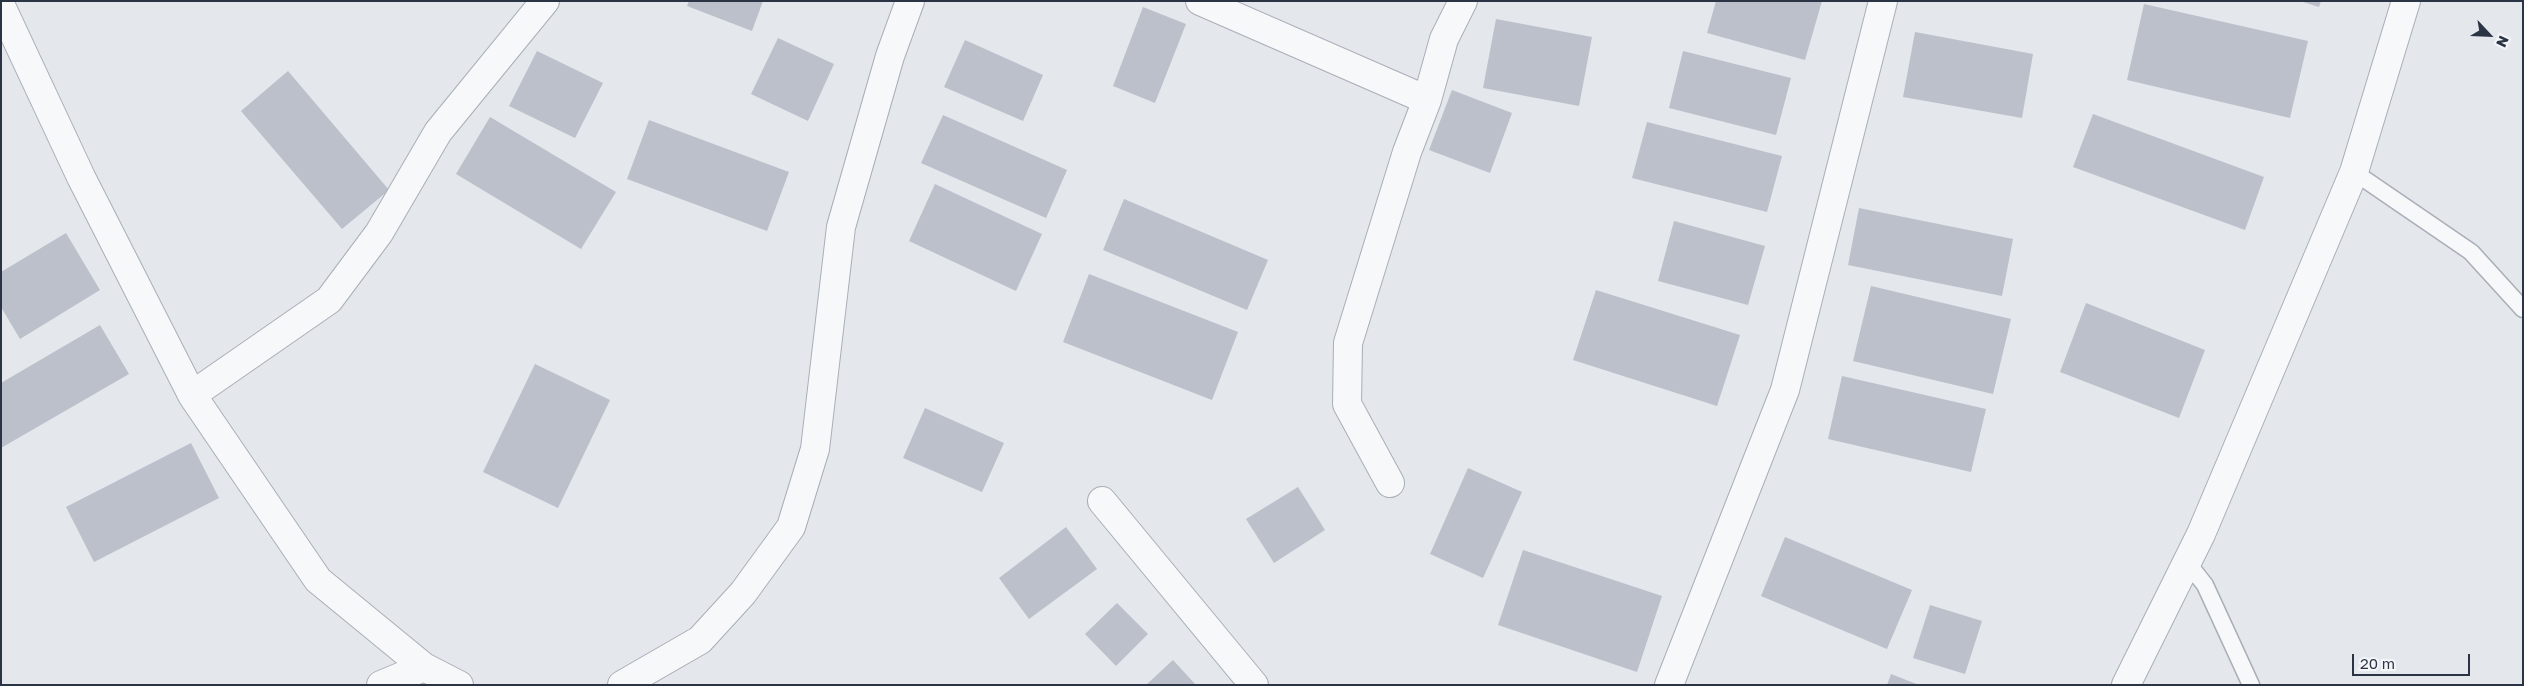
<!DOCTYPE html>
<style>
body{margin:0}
#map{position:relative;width:2524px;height:686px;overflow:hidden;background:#e4e7ec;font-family:"Golos Text",sans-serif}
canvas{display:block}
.frame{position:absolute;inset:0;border:2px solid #2b3445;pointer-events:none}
.north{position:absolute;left:2464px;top:10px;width:50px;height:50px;-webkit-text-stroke:4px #f4f6f9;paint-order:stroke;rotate:115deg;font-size:14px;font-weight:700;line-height:20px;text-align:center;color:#2b3445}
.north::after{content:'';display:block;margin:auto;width:18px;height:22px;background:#2b3445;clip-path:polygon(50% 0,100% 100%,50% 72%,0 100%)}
.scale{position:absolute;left:2352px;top:654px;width:118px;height:22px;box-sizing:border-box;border:2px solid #2b3445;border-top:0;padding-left:6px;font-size:15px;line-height:18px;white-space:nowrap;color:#2b3445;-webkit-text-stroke:4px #f4f6f9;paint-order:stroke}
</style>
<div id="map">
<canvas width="2524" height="686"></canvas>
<div class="frame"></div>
<div class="north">N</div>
<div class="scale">20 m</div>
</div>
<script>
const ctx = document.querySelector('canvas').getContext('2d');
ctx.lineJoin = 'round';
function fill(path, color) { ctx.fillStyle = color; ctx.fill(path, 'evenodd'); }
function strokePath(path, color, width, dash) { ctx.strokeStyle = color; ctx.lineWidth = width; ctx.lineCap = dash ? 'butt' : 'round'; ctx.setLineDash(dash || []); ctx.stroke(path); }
const building = new Path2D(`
 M689 1H763L752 31 687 6Z
 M1716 1H1822L1805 60 1707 33Z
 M2300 1H2321L2319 7Z
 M2144 4 2308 41 2290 118 2127 80Z
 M1143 7 1186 24 1155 103 1113 86Z
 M1496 19 1592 37 1579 106 1483 88Z
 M1915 32 2033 54 2022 118 1903 97Z
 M778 38 834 64 808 121 751 94Z
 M965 40 1043 75 1023 121 944 87Z
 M537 51 603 83 575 138 509 106Z
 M1683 51 1791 78 1776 135 1669 108Z
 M288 71 389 190 342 229 241 111Z
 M1452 90 1512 113 1490 173 1429 150Z
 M2093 114 2264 177 2245 230 2073 167Z
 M943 115 1067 170 1046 218 921 163Z
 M490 117 616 192 581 249 456 174Z
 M649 120 789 172 767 231 627 179Z
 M1647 122 1782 156 1767 212 1632 178Z
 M935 184 1042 234 1016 291 909 241Z
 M1124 199 1268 260 1247 310 1103 250Z
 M1859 208 2013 239 2002 296 1848 265Z
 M1674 221 1765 246 1748 305 1658 281Z
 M66 233 100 290 20 339 1 307V272Z
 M1089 274 1238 332 1212 400 1063 342Z
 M1871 286 2011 319 1993 394 1853 361Z
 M1596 290 1740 335 1717 406 1573 360Z
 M2086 303 2205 350 2179 418 2060 372Z
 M100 325 129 374 1 448V383Z
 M535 364 610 400 558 508 483 472Z
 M1842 376 1986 409 1971 472 1828 439Z
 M925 408 1004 443 982 492 903 458Z
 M191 443 219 498 94 562 66 507Z
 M1468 468 1522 492 1483 578 1430 554Z
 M1298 487 1325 530 1274 563 1246 519Z
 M1066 527 1097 569 1029 619 999 578Z
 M1785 537 1912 590 1887 649 1761 596Z
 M1523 550 1662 596 1637 672 1498 625Z
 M1117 603 1148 634 1116 666 1085 634Z
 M1930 605 1982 621 1965 674 1913 658Z
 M1173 660 1196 685H1146Z
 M1891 674 1919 685H1887Z`);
const service = new Path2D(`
 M2354 172 2471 252 2523 309
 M2187 562 2205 585 2251 685`);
const minor = new Path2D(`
 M1200 1 1427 100
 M1 6 81 177 192 395 318 580 424 667 459 685
 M192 395 329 300 379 233 438 132 545 1
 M1390 483 1347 404 1348 343 1407 152 1427 100 1444 39 1463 1
 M1102 501 1254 685
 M381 685 424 667
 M622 685 700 640 743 593 791 527 815 449 841 227 890 56 910 1
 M1669 685 1785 390 1883 1
 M2126 685 2201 534 2354 172 2406 1`);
fill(building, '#bbc0ca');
strokePath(service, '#a9aeb7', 19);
strokePath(minor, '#a9aeb7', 30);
strokePath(service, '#f7f8fa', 16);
strokePath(minor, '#f7f8fa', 28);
</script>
